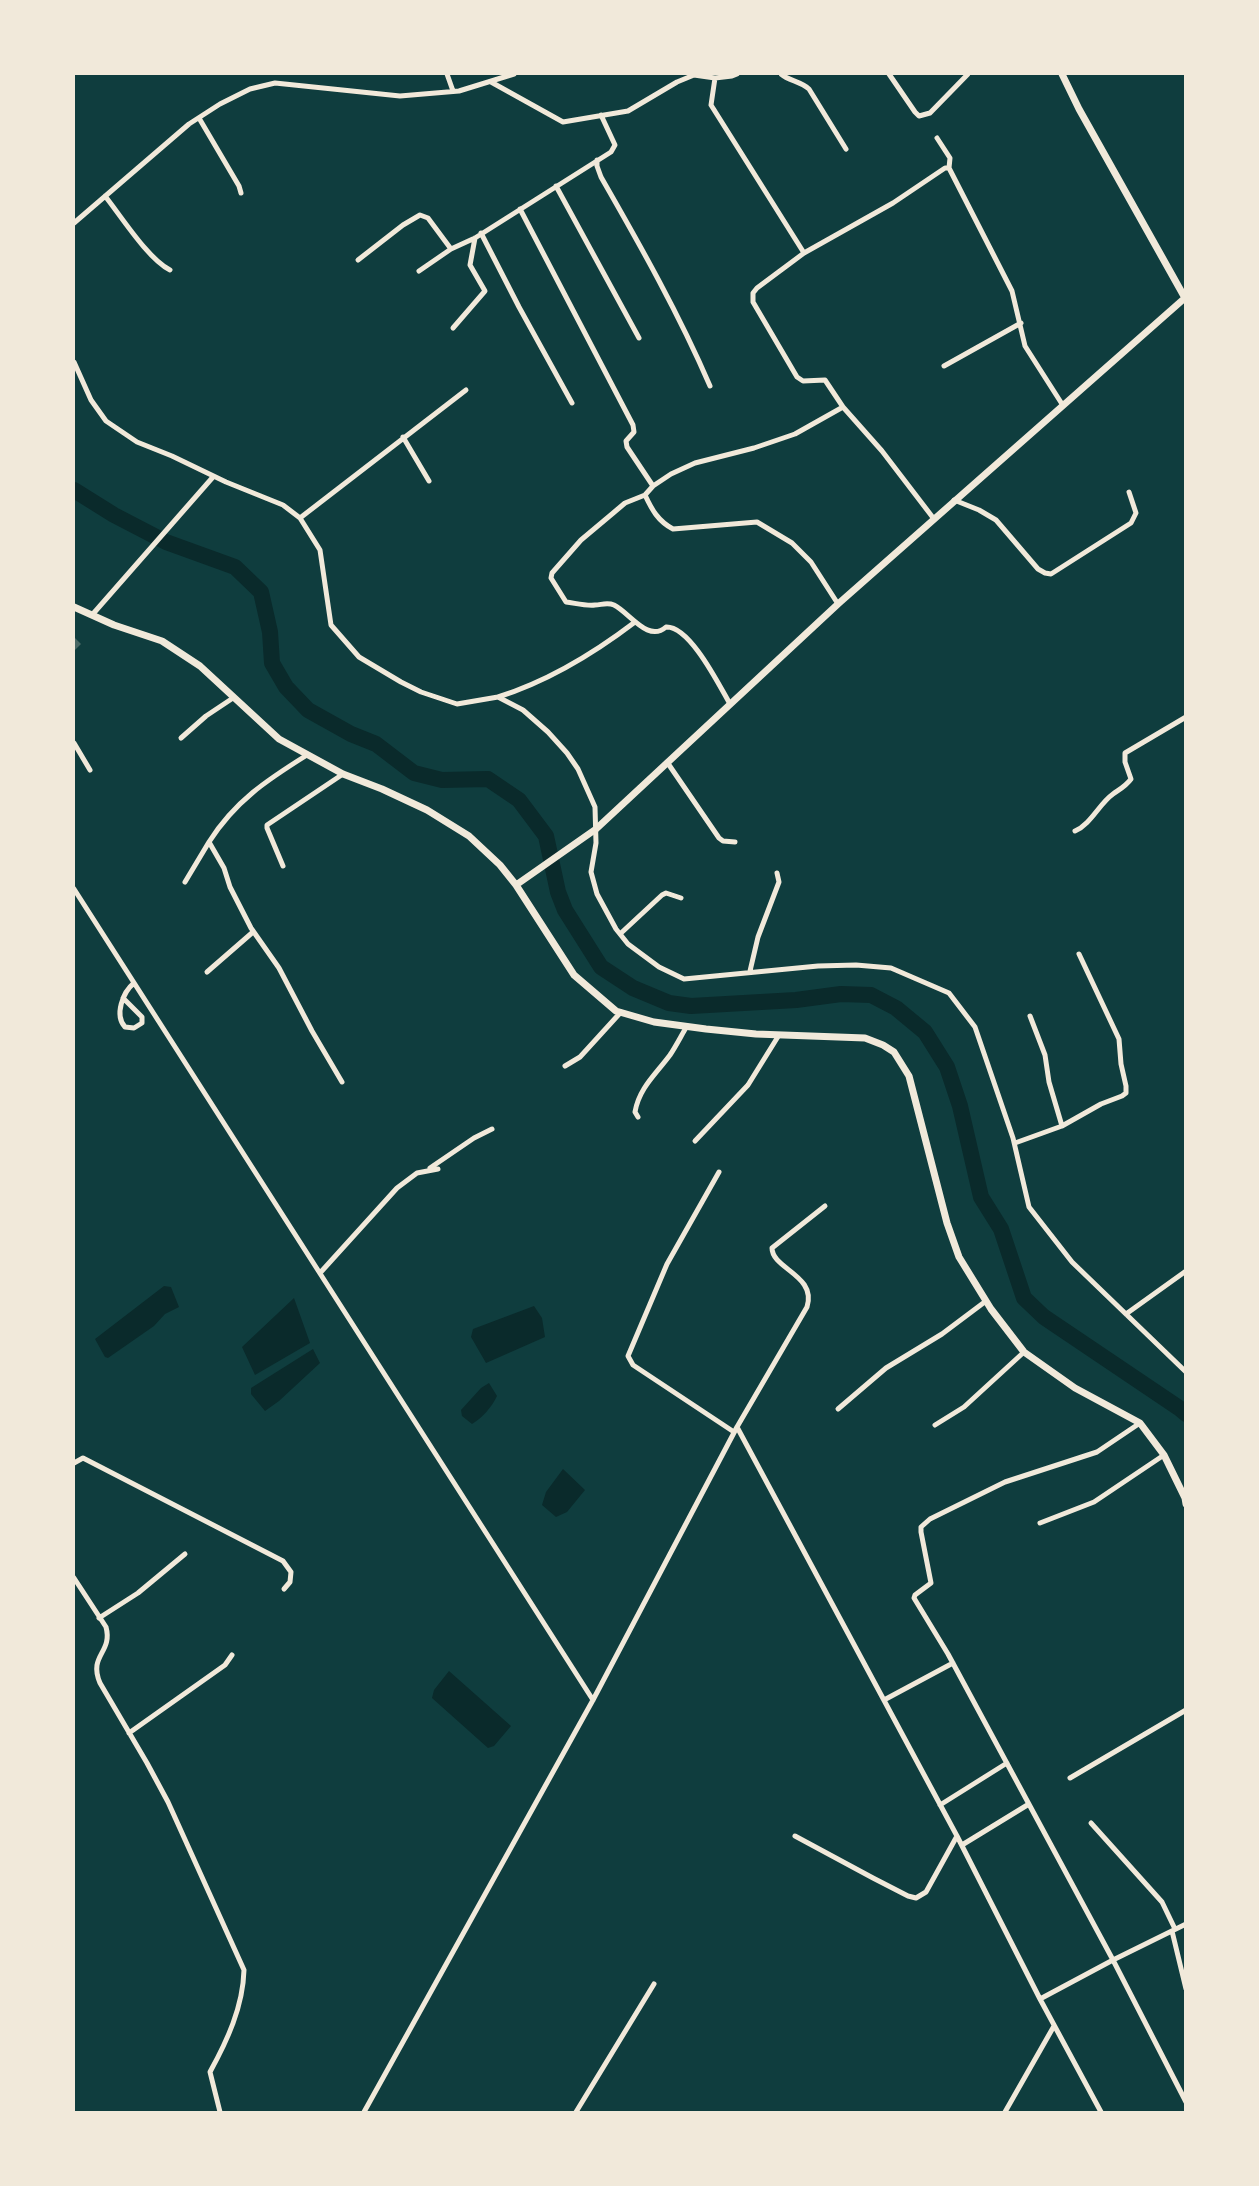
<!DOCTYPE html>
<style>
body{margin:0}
#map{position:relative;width:1259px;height:2186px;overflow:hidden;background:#0f3d3e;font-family:"Nunito Sans",sans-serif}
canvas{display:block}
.frame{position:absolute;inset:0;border:75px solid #f1e9da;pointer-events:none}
</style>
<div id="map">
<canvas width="1259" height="2186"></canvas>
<div class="frame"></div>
</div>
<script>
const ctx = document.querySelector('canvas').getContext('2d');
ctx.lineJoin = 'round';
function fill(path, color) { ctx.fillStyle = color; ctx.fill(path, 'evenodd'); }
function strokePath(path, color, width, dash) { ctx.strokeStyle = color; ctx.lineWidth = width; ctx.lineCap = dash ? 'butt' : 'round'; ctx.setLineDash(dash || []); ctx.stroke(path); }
const water = new Path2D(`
 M164 1286 171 1287 179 1307 165 1314 154 1326 108 1358 105 1357 95 1339Z
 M294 1298 310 1343 255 1375 242 1347Z
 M534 1306 542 1318 545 1337 486 1363 471 1337 473 1329Z
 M313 1349 320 1363 279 1401 265 1411 251 1394V1388Z
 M489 1383 497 1396C492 1407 482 1418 472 1424L462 1416 461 1410 481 1388Z
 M563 1469 585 1490 567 1512 556 1517 542 1505 546 1492Z
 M449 1671 511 1726 494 1746 488 1748 432 1698 434 1690Z`);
const river = new Path2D(`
 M74 490 114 515 166 542 235 567 261 592 270 632 272 663 286 687 308 710 351 734 376 744 414 773 442 780 488 779 519 800 546 836 558 892 565 910 601 967 633 988 669 1003 691 1006 796 1000 841 994 871 995 896 1008 925 1032 947 1067 960 1106 981 1197 1001 1229 1024 1298 1044 1317 1179 1408 1186 1414`);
const building = new Path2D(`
 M74 637 81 644 74 651Z`);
const minor = new Path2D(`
 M447 74 453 91
 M781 74C789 81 800 81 809 89L846 149
 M889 74 915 112 919 116 930 113 968 74
 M715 78 711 105 804 253
 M491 82 563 122 628 111 677 82 694 75 715 78 732 76 737 74
 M199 118 239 186 241 193
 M937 138 950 158 949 168 1012 291 1025 346 1062 404
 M597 160V166L601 177C640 245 679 314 710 386
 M556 186 639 338
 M105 196C121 216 148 259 170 270
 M520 209 633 425 634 432 626 441 627 447 653 486
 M74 223 189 124 220 104 250 89 275 83 400 96 459 91 514 74
 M481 233 519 307 572 403
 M358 260 403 225 420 215 428 218 451 249 475 238 611 152 615 145 601 115
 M419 271 451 249
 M453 328 485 291 470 265 475 238
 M74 362 91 400 106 421 137 442 172 456 226 482 283 505 300 518 320 550 331 625 359 657 401 682 421 692 457 704 498 697 523 710 548 732 567 753 578 769 595 807 596 843 591 872 597 894 616 929 628 944 659 967 684 979 818 966 856 965 891 968 949 993 975 1027 1013 1138 1029 1207 1072 1262 1186 1372
 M944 366 1021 323
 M403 437 429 481
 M645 495C652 510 658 521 673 529L757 522 792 543 811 562 838 604
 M954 500 979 510 996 520 1038 569 1045 573 1051 574 1131 523 1136 513 1129 492
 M300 518 466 390
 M934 519 882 451 843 407 825 380 803 381 797 377 753 302V293L757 288 804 253 893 203 945 168H949
 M92 615 213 477
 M498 697C549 681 593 654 635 622
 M730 704C719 685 690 626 666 627 648 643 630 613 614 605 607 602 601 605 595 605 585 606 575 603 566 602L551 578 552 573 581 540 612 514 625 503 645 495 653 486 671 474 695 463 754 448 795 434 843 407
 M181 738 206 716 233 698
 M74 743 90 770
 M307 755C267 780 235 801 209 842L224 868 230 887 251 928 279 968 312 1031 342 1082
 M667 762 719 838 723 841 735 842
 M1075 831C1091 824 1099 804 1113 794 1120 789 1126 786 1131 779L1125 762V753L1186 717
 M283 866 267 828V825L343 774
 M185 882 209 842
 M74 889 593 1700
 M620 934 662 895 666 893 681 898
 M750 971 758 937 779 882 777 873
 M207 972 253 932
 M123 998 142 1017V1023L134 1028 125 1027C114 1015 123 992 134 983
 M1030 1016 1045 1055 1049 1082 1062 1126
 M565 1066 580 1057 621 1012
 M638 1117 635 1112C639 1088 656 1074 670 1055 676 1046 681 1036 687 1026
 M695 1141 748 1085 779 1035
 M1015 1143 1062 1126 1101 1104 1122 1096 1126 1093V1086L1121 1064 1119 1039 1079 954
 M430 1168 474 1138 492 1129
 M719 1172 667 1264 628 1356 633 1365 734 1432
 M320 1273 397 1188 417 1173 438 1169
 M1126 1314 1186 1271
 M838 1409 886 1368 942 1334 986 1301
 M1140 1423 1097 1452 1005 1482 930 1519 921 1527V1532L931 1583 915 1595 914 1598 948 1654 1113 1960 1186 2102
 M935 1425 964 1407 1024 1352
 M737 1427 957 1836 1040 1999 1101 2112
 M74 1463 83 1458 283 1561 291 1572 290 1582 284 1589
 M1040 1523 1094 1502 1164 1455
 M74 1578 106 1627C113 1653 88 1655 100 1683L147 1763 168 1802 244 1970C243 2007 227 2041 210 2072L220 2112
 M99 1618 138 1593 185 1554
 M884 1700 953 1663
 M129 1733 225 1665 232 1655
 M1070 1778 1186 1710
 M940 1805 1007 1763
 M1091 1823 1162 1902 1175 1929
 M795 1836 873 1878 908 1896 916 1898 926 1892 957 1836
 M962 1845 1029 1804
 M1172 1931 1186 1989
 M1040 1999 1113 1960 1186 1924
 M364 2112 593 1700 737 1427 807 1307C817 1275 772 1269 772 1248L825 1206
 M576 2112 654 1984
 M1005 2112 1054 2026`);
const tertiary = new Path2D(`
 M1062 74 1079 109 1185 298
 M74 607 114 625 162 641 200 666 279 739 343 774 382 789 427 810 469 836 500 865 516 885 574 975 616 1011 654 1022 706 1029 756 1034 865 1038 883 1045 894 1052 909 1076 947 1223 959 1257 991 1309 1024 1352 1075 1388 1140 1423 1164 1455 1185 1498 1186 1504
 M516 885 596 829 838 604 1186 297`);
fill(water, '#0a2a2b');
strokePath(river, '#0a2a2b', 16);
fill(building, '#486865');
strokePath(minor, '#f1e9da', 5);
strokePath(tertiary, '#f1e9da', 7);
</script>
